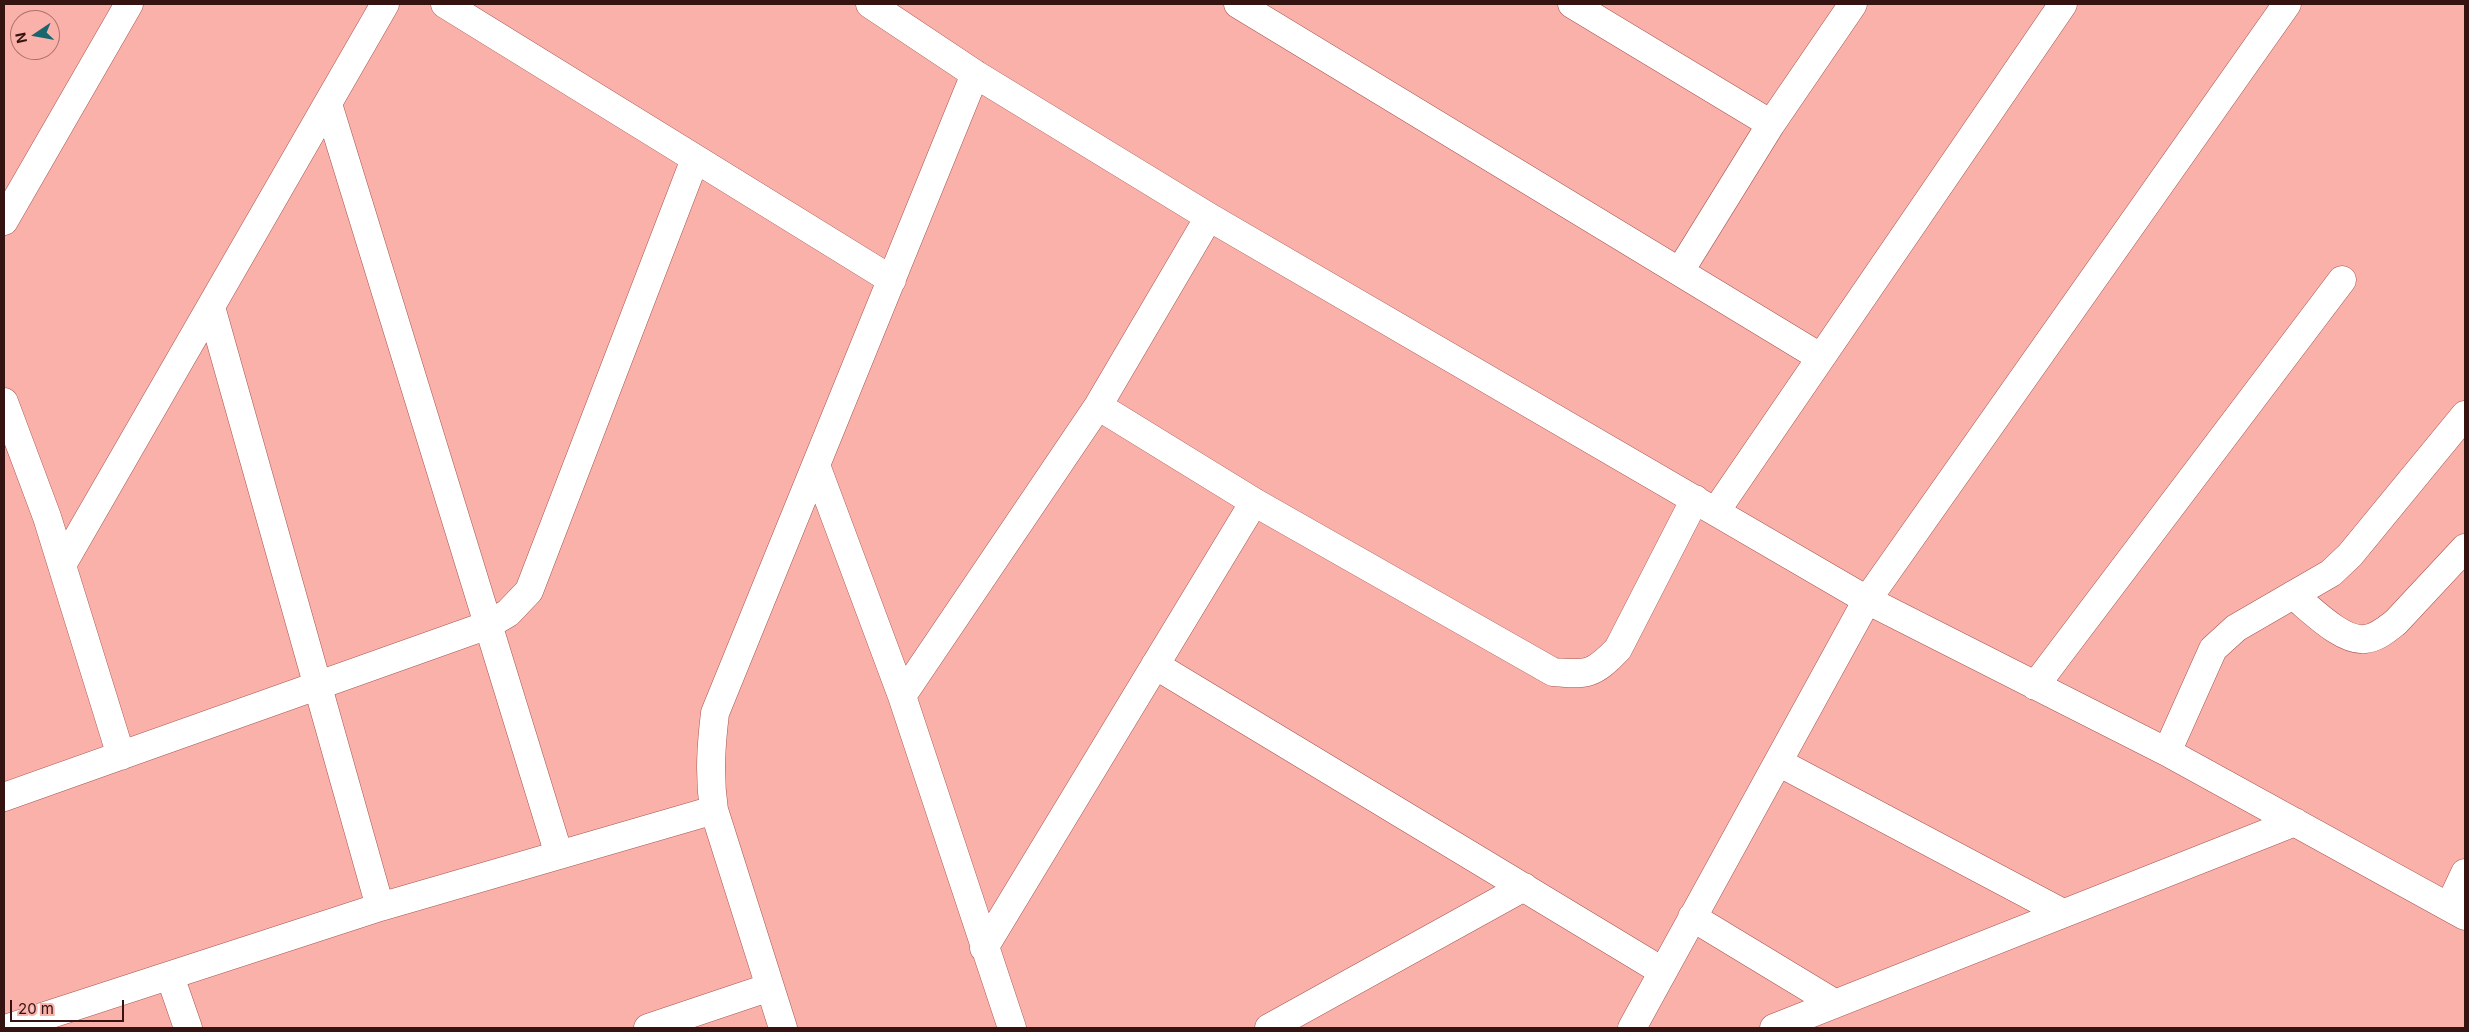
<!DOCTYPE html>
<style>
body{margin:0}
#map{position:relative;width:2469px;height:1032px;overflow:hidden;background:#fab1a9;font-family:Inter,sans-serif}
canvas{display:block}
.frame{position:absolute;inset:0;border:5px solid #341311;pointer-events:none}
.north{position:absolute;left:10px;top:10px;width:50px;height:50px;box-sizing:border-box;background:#fab1a9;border:1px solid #ab726c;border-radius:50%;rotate:258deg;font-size:14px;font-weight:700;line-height:20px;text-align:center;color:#341311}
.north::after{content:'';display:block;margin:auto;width:18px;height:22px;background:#19666e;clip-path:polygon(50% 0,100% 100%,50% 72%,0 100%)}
.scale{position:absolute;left:10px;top:1000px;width:114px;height:22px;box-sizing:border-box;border:2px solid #341311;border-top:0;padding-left:6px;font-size:15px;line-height:18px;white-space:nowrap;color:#341311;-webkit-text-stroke:4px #fab1a9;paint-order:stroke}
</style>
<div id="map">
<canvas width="2469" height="1032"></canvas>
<div class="frame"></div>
<div class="north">N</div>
<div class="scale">20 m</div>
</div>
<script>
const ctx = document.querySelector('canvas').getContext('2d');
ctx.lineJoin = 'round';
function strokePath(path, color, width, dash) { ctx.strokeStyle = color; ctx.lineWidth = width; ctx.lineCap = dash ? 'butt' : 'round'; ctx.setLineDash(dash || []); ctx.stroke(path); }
const minor = new Path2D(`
 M445 4 892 280
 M870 4 975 74 1209 217 1867 600 2167 752 2465 916
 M1238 4 1820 357
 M1572 4 1771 124
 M328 104 559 855
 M4 221 129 4
 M1680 271 1771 124 1853 4
 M211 307 380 907
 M4 402 47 517 121 756
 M1098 406 1254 502 1553 672C1587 675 1593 675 1618 649L1695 499
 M817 468 902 696 1012 1028
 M1716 511 2063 4
 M62 565 385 4
 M2293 595C2311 609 2342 642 2365 639 2377 638 2387 629 2396 622L2465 548
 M1155 665 1662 971
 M2035 686 2342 280
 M902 696 1098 406 1209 217
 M2167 752 2213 649 2236 628 2331 573 2350 555 2465 415
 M1778 762 2063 913
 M4 797 488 625 508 613 529 591 695 159
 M2449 907 2465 873
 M1692 917 1834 1003
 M984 948 1254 502
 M170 976 188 1028
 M8 1028 380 907 714 810
 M648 1028 770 987
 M783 1028 714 810C709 776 711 746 715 713L975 74
 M1269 1028 1524 887
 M1632 1028 1867 600 2287 4
 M1774 1028 2295 822`);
strokePath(minor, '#a7554f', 29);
strokePath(minor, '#fff', 28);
</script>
